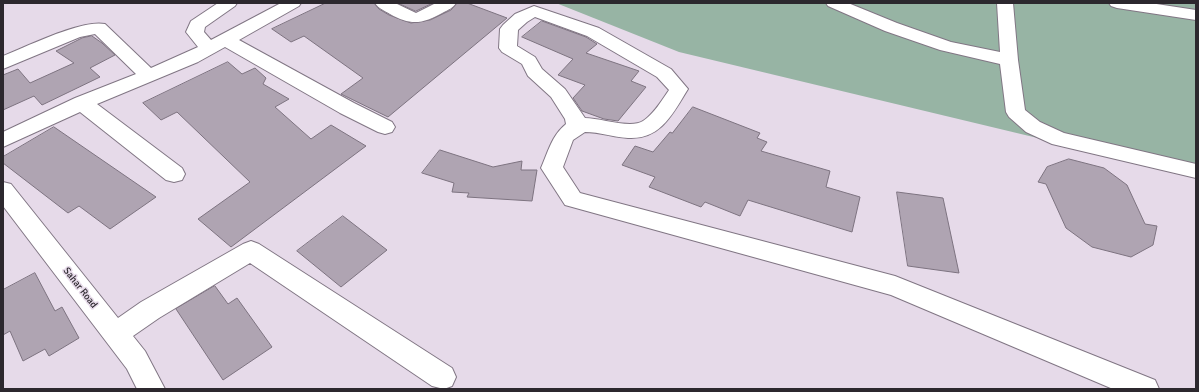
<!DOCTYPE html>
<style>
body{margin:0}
#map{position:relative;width:1199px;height:392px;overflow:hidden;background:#e6dae9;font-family:Signika,sans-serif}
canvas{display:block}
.frame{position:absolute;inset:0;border:4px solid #2c282e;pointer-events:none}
</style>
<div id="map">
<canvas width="1199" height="392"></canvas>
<div class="frame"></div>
</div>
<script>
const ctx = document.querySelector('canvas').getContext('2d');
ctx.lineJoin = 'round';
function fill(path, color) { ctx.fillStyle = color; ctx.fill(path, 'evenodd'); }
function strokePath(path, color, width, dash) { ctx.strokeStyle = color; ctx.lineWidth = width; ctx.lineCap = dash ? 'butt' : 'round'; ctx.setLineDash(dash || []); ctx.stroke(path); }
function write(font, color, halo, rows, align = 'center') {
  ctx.font = font + ' Signika,sans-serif'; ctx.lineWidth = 3; ctx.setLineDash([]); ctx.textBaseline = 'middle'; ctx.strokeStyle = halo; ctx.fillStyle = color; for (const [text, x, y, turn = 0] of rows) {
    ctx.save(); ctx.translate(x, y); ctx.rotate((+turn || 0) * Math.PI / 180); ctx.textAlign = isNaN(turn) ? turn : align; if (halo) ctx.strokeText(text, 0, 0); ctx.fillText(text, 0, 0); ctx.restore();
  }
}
const green = new Path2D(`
 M556 3H1196V176L679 52Z`);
const building = new Path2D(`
 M326 3H374L379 9 389 15 411 23 430 20 451 10 457 3H467L507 18 388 117 341 94 363 78 304 36 291 42 272 29Z
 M398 3H433L416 11Z
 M542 21 586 37 597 44 586 53 639 71 631 81 646 87 618 121 604 119 582 111 573 98 585 85 558 75 573 59 522 37Z
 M92 36 102 43 115 55 90 68 100 77 42 105 34 96 3 110V75L18 69 30 83 74 63 56 51 82 38Z
 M228 62 242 74 255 68 266 78 263 84 289 99 275 107 311 139 331 125 366 146 231 247 198 219 250 182 177 112 161 120 143 103Z
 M693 107 760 133 757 138 767 142 761 151 830 171 826 187 860 197 852 232 748 200 740 216 705 202 701 207 649 187 655 177 622 165 635 146 653 152 670 132 672 133Z
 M54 127 156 197 110 229 79 206 68 213 3 163V157Z
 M440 150 493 167 522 161 521 170H537L532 201 467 197 469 193 452 192 454 183 422 173Z
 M1069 159 1104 168 1127 185 1145 224 1157 226 1153 245 1131 257 1092 247 1066 228 1046 184 1038 182 1047 167Z
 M897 192 943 198 959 273 908 266Z
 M343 216 387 250 341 287 297 251Z
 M35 273 55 311 62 307 79 338 49 356 45 349 23 361 10 331 3 335V290Z
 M215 286 228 304 237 298 272 347 223 380 176 309Z`);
const minor = new Path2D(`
 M218 3H237L235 6 205 27 204 32 211 40 281 3H301L299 6 239 40 354 103 392 122 395 127 392 132 385 134 378 132 340 113 225 47 198 62 97 104 182 168 185 174 182 180 174 182 166 180 80 112 3 147V132L75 98 136 74 95 34 80 37 3 69V56C26 47 82 19 105 24L151 68 198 47 186 32 191 21Z
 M375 3H395L416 13 436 3H456C453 8 448 10 444 12 423 24 411 26 390 14 385 11 378 8 375 3Z
 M826 3H848L897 23 951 42 1000 52 997 3H1013L1018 60 1025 110 1040 122 1064 133 1196 164V178L1052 144 1026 132 1009 117 1006 112 1000 64 940 50 885 31 828 6Z
 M1109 3H1150L1196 10V20L1117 8 1111 6Z
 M534 6 599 28 671 69 688 89C673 113 661 140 628 138 613 137 600 132 585 132L573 140 563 167 580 193 895 276 1155 380 1159 389H1113L891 295 565 205 541 168C548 152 552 135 566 124L565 119 551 97 528 76 522 64 502 52 499 48 500 29 503 25 515 14ZM535 17 587 36 657 77 669 90C662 100 654 114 643 121 631 129 600 118 585 118L565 89 542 69 535 57 517 46 518 30 527 22Z
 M3 182 11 184 118 318 141 302 243 244 251 241 259 244 452 368 456 377 452 386 444 389 432 386 250 263 159 318 133 336 145 351 165 389H137L127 369 3 206Z`);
const streetNames = [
 ["Sahar Road",80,288,52]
];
fill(green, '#97b4a4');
fill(building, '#afa4b2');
strokePath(building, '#7d7380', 1);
strokePath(minor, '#817684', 2);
fill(minor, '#fff');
write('10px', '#2c282e', '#e6dae9', streetNames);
</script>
